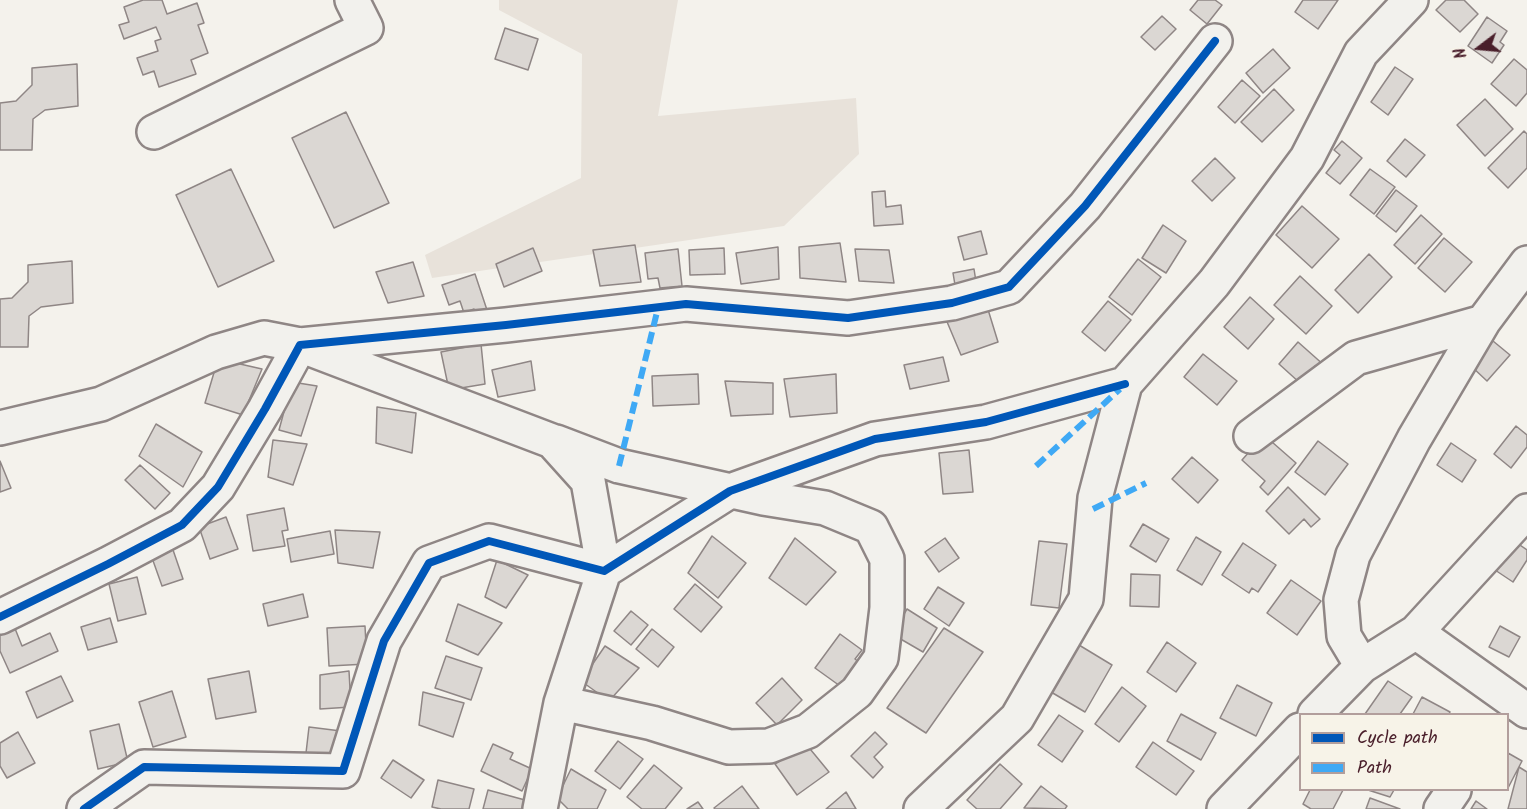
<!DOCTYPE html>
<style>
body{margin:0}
#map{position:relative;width:1527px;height:809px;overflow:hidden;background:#f4f2ec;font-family:Kalam,sans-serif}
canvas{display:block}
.legend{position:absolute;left:1299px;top:713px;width:210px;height:78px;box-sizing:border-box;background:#f7f3e8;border:2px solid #b29e9c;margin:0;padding:8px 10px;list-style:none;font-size:18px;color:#4a1f2b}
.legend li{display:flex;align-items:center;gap:12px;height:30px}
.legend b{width:30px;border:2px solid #b29e9c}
.north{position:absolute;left:1449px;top:18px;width:60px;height:60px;-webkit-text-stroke:4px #f7f3e8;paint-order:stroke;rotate:254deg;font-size:16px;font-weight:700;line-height:24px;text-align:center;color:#4a1f2b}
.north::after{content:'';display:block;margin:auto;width:21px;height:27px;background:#4a1f2b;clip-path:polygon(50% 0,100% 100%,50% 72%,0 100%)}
</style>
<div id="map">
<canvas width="1527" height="809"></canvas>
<ul class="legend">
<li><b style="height:8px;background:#0057b8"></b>Cycle path</li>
<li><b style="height:8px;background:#3fa9f5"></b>Path</li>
</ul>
<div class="north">N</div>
</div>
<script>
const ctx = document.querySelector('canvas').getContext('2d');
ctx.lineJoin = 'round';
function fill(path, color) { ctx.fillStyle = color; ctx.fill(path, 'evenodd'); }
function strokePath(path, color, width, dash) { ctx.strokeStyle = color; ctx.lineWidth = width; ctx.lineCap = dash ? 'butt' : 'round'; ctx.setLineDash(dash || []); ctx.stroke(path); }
const green = new Path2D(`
 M499 0H678L658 116 856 98 859 154 784 226 432 278 425 255 581 178 582 54 499 10Z`);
const building = new Path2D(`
 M143 0H162L167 14 197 3 204 23 198 25 208 53 191 60 196 74 159 87 154 71 143 75 137 58 158 51 155 41 161 39 156 27 124 39 119 25 129 22 124 7Z
 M1198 0H1215L1222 5 1207 24 1190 10Z
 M1303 0H1338L1318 29 1295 12Z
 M1446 0H1464L1478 14 1460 32 1436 10Z
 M1162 16 1176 29 1155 50 1141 37Z
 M1487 17 1507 31 1500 42 1504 45 1492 63 1468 46Z
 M505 28 538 39 528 70 495 59Z
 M1273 49 1290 68 1263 93 1246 73Z
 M1514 59 1527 70V93L1516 106 1491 84Z
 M77 64 78 106 45 110 33 119 32 150H0V103L16 101 32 85V68Z
 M1395 67 1413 79 1388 115 1371 102Z
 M1242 80 1260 96 1235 123 1218 107Z
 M1274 89 1294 110 1262 142 1241 122Z
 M1485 99 1513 129 1485 156 1457 125Z
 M346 112 389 203 334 228 292 138Z
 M1524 131 1527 134V168L1508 188 1488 168Z
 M1405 139 1425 155 1406 177 1387 161Z
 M1342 141 1362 158 1340 184 1326 173 1340 155 1334 150Z
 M1215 158 1235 178 1212 201 1192 181Z
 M231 169 274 261 218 287 176 195Z
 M1370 169 1395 187 1374 214 1350 195Z
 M1396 190 1417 206 1396 232 1376 216Z
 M885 191 886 207 901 205 903 224 874 226 872 192Z
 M1302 206 1339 239 1312 268 1276 235Z
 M1421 215 1442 234 1415 264 1394 245Z
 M1163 225 1186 241 1166 273 1142 258Z
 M981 231 987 254 964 260 958 237Z
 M1444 238 1472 262 1445 292 1418 268Z
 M840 243 846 282 800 278 799 247Z
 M635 245 641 282 600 286 593 250Z
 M778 247 779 279 741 284 736 253Z
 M533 248 542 271 504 287 496 264Z
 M724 248 725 274 690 275 689 250Z
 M678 249 682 286 660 288 658 278 648 279 645 253Z
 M855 249 889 250 894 283 859 281Z
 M1369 254 1392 277 1358 313 1335 290Z
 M1138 259 1161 277 1132 315 1109 297Z
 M72 261 73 303 41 307 29 316 28 347H0V299L12 298 28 282V265Z
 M413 262 424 296 388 303 376 272Z
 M974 269 977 288 956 291 953 273Z
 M475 274 488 313 477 317 474 309 464 313 460 301 449 305 442 285Z
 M1300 276 1332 306 1306 334 1274 305Z
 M1250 297 1274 319 1248 349 1224 327Z
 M1108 301 1131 320 1105 351 1082 332Z
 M986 303 998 342 961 355 945 317Z
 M1493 341 1510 355 1487 381 1471 366Z
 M1298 342 1325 366 1321 371 1315 366 1300 383 1279 364Z
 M481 344 485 384 449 390 441 352Z
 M1203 354 1237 381 1217 405 1184 377Z
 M943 357 949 381 910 389 904 365Z
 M218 359 262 369 243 415 205 403Z
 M531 361 535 390 498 397 492 370Z
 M698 374 699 404 653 406 652 376Z
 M836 374 837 413 790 417 784 379Z
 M725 381 773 383V414L731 416Z
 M292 382 317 386 301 436 279 430Z
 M377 407 416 413 412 453 376 443Z
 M156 424 202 452 183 487 139 456Z
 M1516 426 1527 435V447L1511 468 1494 454Z
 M1264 435 1296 463 1268 495 1260 487 1265 481 1242 460Z
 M273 440 307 444 293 485 268 477Z
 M1318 441 1348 464 1325 495 1295 472Z
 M1451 443 1476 460 1462 482 1437 465Z
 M969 450 973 492 943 494 939 453Z
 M1192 457 1218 480 1198 503 1172 479Z
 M0 461 11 488 0 492Z
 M140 465 170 493 155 509 125 480Z
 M1288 487 1320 519 1311 527 1304 519 1289 534 1266 511Z
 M284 508 288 530 282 531 285 546 253 551 247 515Z
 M226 517 238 549 210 559 199 527Z
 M1143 524 1169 539 1156 562 1130 546Z
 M335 530 380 532 373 568 338 563Z
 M330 531 334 554 291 562 287 539Z
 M712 536 746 563 718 598 688 573Z
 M1196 537 1221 552 1202 585 1177 570Z
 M795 538 836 572 806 605 769 578Z
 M945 538 959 558 939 572 925 552Z
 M1039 541 1067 544 1059 608 1031 605Z
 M1514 541 1527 550V560L1513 582 1495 570Z
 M1243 543 1276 565 1258 592 1252 588 1249 593 1222 575Z
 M172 547 183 579 162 586 151 555Z
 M497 560 528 575 506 608 485 597Z
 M1131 574 1160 575 1159 607 1130 606Z
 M137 577 146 614 118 621 109 584Z
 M1291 580 1321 601 1297 635 1267 613Z
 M695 584 722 607 701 632 674 609Z
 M938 587 964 603 949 626 924 609Z
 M303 594 308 617 268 626 263 604Z
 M458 604 502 623 478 655 446 641Z
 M907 609 937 628 923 652 892 634Z
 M631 611 648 625 631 645 614 631Z
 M110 618 117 642 88 650 81 627Z
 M14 626 22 646 50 633 58 651 10 673 0 651V632Z
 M365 626 367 664 329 666 327 628Z
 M1500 626 1520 637 1509 657 1489 647Z
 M944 628 983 652 926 733 887 708Z
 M652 629 674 647 658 667 636 649Z
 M840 634 862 650 855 659 864 666 847 691 815 668Z
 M1167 642 1196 663 1176 692 1147 672Z
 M1079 645 1112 665 1085 712 1051 692Z
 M605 646 639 668 609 701 581 681Z
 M446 656 482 668 471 700 435 688Z
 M249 671 256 712 216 719 208 679Z
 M349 671 351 707 320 709V675Z
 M61 676 73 701 37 718 26 692Z
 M782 678 802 700 777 725 756 703Z
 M1388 681 1412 697 1400 714H1365Z
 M1237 685 1272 703 1256 736 1220 718Z
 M1122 687 1146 706 1119 742 1095 724Z
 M172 691 186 737 153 747 139 702Z
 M423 692 464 703 453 737 419 725Z
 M1422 697 1450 712 1449 714H1413Z
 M1181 714 1216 733 1201 760 1167 741Z
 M1059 715 1083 731 1062 762 1038 745Z
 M119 724 128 762 98 769 90 731Z
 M309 727 341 731 338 757 306 753Z
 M18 732 35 763 7 778 0 766V743Z
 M875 732 887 744 874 757 883 767 873 778 851 756Z
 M618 741 643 759 620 789 595 771Z
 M1153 742 1194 771 1176 795 1136 767Z
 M493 744 513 753 510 759 532 769 522 791 481 771Z
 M806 744 829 772 797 795 775 764Z
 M1508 753 1522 761 1508 788Z
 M393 760 424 780 411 798 381 778Z
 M1000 764 1022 784 1000 809H977L967 800Z
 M654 765 682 788 665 809H642L627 797Z
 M1519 767 1527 772V809H1508Z
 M571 769 606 790 597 809H568L557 798Z
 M438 780 474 789 469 809H441L432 807Z
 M742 786 759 809H715L714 808Z
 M1041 786 1067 806 1065 809 1024 808Z
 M488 790 525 800 523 809H483Z
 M1310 790H1343L1333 809H1311L1303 804Z
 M1368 790H1394L1390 797Z
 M846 792 856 809H826Z
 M1370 798 1400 809H1366Z
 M1476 801 1487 809H1471Z
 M698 802 703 809H687Z`);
const minor = new Path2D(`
 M154 132 366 28 352 0
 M0 428 101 404 216 352 264 338 300 345 552 441 588 481 604 571 561 703 540 809
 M1251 436 1356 358 1483 322
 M556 442 619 466 763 498 825 508 871 527 887 559V608L881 658 857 692 808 731 769 746 729 747 652 723 561 703
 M0 617 108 564 182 525 218 487 265 409 300 345 506 325 686 304 848 318 952 303 1009 287 1085 206 1215 41
 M1416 632 1527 711
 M1362 666 1344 636 1341 600 1353 555 1414 439 1483 322 1527 263
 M1315 714 1362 666 1416 632 1527 511
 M84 809 144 767 343 771 384 641 429 563 489 541 604 571 730 491 875 439 986 422 1125 384
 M921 809 1017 718 1086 599 1095 498 1125 384 1214 283 1307 158 1361 53 1411 0
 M1224 809 1300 730
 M1441 809 1454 790`);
const quiet = new Path2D(`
 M619 466 658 308
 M1036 466 1120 389
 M1093 509 1146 483`);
const cycleway = new Path2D(`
 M0 617 108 564 182 525 218 487 265 409 300 345 506 325 686 304 848 318 952 303 1009 287 1085 206 1215 41
 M84 809 144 767 343 771 384 641 429 563 489 541 604 571 730 491 875 439 986 422 1125 384`);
fill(green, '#e8e2da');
fill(building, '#dbd7d3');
strokePath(building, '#8f8685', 1.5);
strokePath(minor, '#8f8685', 38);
strokePath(minor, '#f2f1ed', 33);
strokePath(quiet, '#3fa9f5', 6, [12, 6]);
strokePath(cycleway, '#0057b8', 8);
</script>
